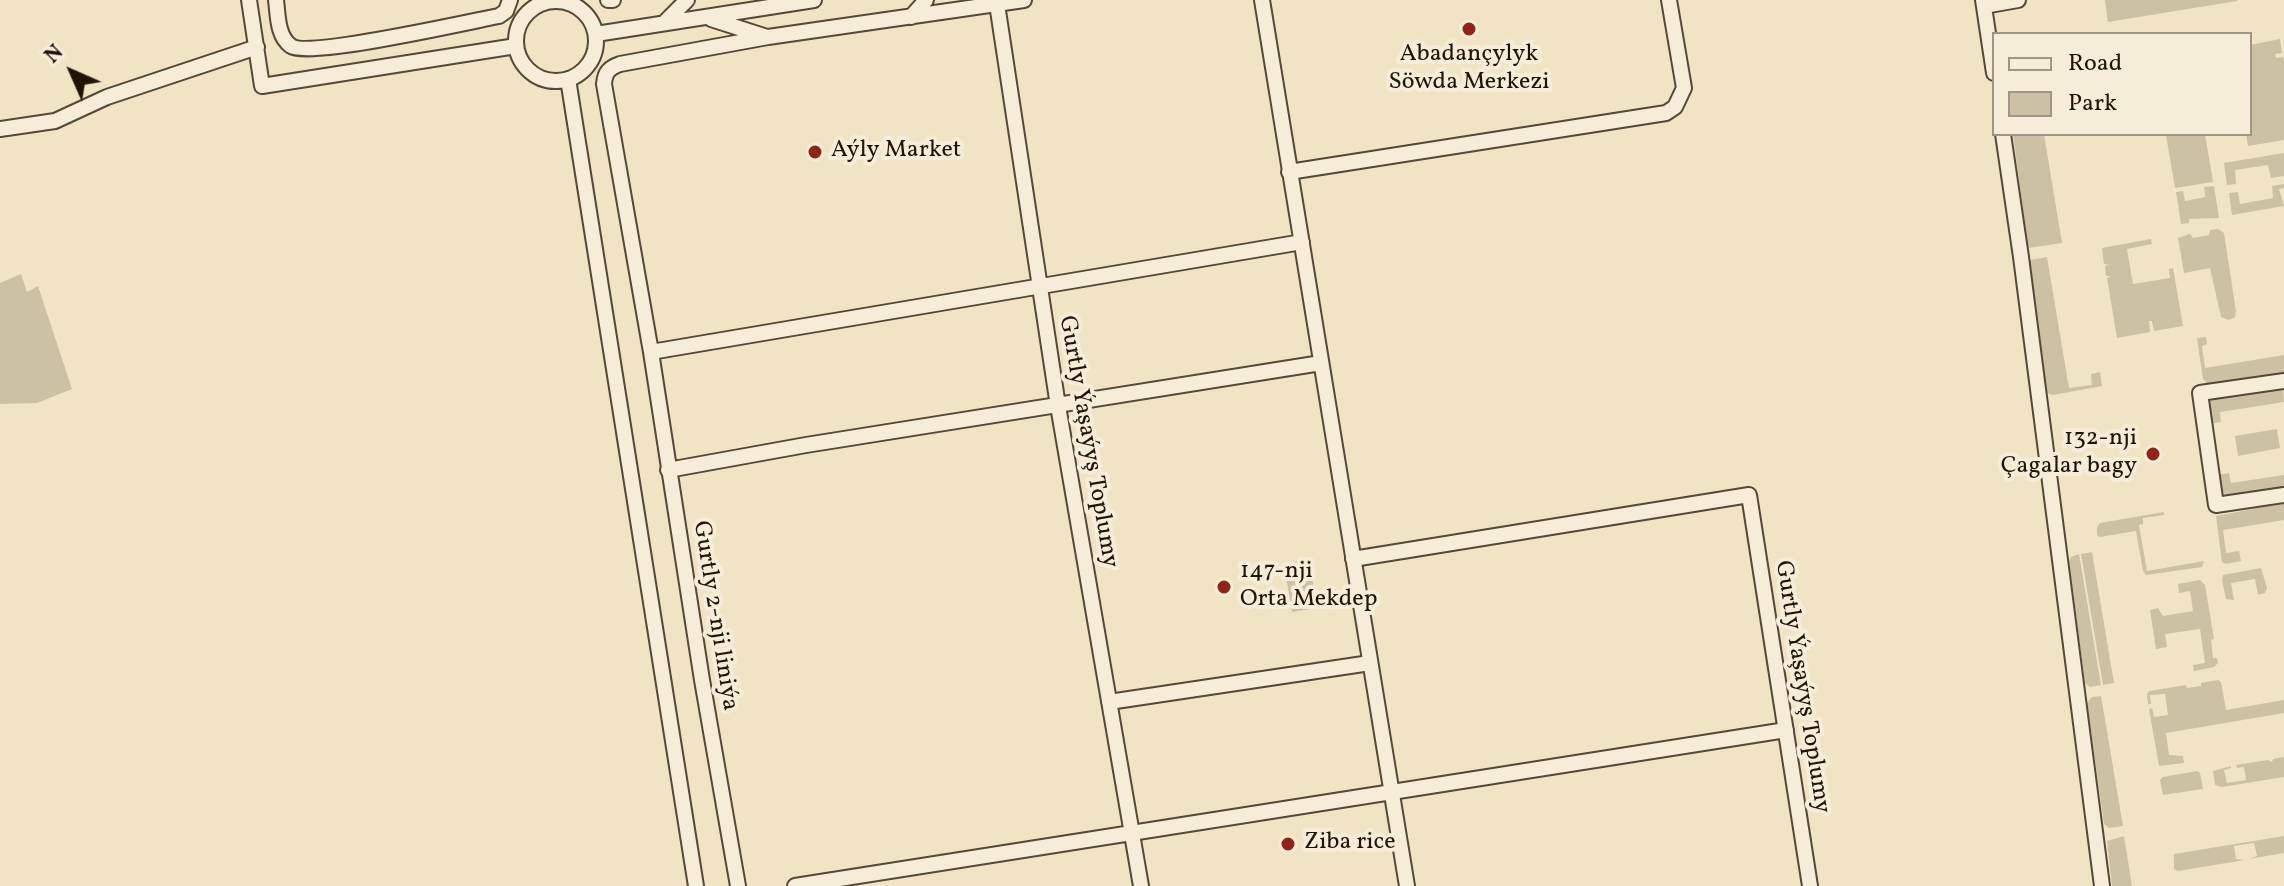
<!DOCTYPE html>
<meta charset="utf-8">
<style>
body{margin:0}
#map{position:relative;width:2284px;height:886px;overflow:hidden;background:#f1e4c4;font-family:Vollkorn,serif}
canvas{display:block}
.legend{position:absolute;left:1992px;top:32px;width:260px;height:104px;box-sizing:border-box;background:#f6edd9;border:2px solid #a09685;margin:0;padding:10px 14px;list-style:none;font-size:24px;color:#201406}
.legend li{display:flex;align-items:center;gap:16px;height:40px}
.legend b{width:40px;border:2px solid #a09685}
.north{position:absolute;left:32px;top:32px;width:80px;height:80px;-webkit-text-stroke:6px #f6edd9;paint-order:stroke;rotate:315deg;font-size:22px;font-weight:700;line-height:32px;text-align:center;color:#201406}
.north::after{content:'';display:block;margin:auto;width:28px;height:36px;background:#201406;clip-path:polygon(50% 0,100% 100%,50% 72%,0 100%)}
</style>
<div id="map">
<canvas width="2284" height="886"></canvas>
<ul class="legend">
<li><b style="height:10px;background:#f6edd9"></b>Road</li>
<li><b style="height:22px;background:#cdc1a4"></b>Park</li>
</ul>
<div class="north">N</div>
</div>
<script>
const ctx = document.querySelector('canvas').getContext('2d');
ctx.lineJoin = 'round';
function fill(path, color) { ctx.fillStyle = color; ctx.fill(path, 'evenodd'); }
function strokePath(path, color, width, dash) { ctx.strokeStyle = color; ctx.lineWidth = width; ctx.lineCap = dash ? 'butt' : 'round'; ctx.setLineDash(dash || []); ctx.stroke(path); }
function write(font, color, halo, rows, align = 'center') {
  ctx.font = font + ' Vollkorn,serif'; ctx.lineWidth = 8; ctx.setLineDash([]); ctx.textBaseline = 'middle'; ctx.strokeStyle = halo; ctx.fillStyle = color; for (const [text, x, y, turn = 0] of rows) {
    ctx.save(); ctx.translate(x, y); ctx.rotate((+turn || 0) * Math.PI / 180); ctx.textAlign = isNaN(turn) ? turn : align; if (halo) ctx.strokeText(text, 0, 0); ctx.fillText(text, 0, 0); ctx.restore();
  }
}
const green = new Path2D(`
 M2105 0H2237V1L2108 22Z
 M2280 39 2282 53 2275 54 2276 58 2283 57 2284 63V140L2248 146 2246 134H2250V45Z
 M2013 134H2044L2062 243 2028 248Z
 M2205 134 2213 182 2175 188 2166 135Z
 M2284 153V176L2271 178 2268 165 2235 170 2236 184 2227 185 2224 163Z
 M2284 184V188L2279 189 2284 206 2232 215 2229 193 2238 192 2240 204 2273 198 2272 186Z
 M2214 186 2219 218 2189 219V223L2181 224 2176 192 2183 191 2185 201 2205 197 2204 187Z
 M2218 229 2224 233 2236 311 2235 317 2229 320 2221 317 2210 268 2184 273 2178 238 2190 234 2193 238 2209 235 2210 230Z
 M2151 239 2152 244 2127 249 2133 284 2170 278 2169 269 2173 268 2183 326 2154 331 2152 321H2149L2150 332 2117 338 2107 278 2111 276H2106L2105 266 2109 265 2104 264 2102 248Z
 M2047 257 2069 388 2092 385 2091 374 2100 372 2102 386 2053 395 2047 393 2030 260Z
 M21 274 27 292 38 286 72 389 37 403 0 404V283Z
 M2206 337 2207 344 2202 346 2205 368 2284 355V373L2208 384 2203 379 2197 338Z
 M2283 388 2284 402 2220 412 2221 422 2209 424 2208 402 2212 400Z
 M2277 429 2280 448 2238 456 2235 436Z
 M2229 473 2231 483 2284 475V488L2228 497 2220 490 2217 475Z
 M2284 503V520L2223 530 2226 553 2239 551 2241 561 2226 564 2222 562 2216 516Z
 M2164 512V515L2143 518V524L2139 525 2147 571 2204 561 2202 567 2146 575 2143 571 2136 531 2100 537 2097 535V527L2100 523Z
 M2092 552 2114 683 2103 685 2081 554Z
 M2079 554 2101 685 2090 687 2085 683 2069 562 2071 557Z
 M1309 559 1317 608 1292 612 1284 564Z
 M2261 568 2267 588 2265 593 2258 595 2255 579 2231 583 2234 600 2226 599 2222 580 2223 575Z
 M2200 580 2205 585 2214 639 2211 640 2213 658H2217L2218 663 2214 667 2194 671 2193 665 2205 663 2200 629 2165 634 2167 647 2156 649 2150 610 2158 608 2163 616 2193 611 2190 591 2179 593 2178 584Z
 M2218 680 2221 682 2226 710 2284 700V713L2166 733 2169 755 2183 756 2184 763 2159 766 2149 709 2152 708 2154 717 2168 715 2165 694 2150 695 2151 704H2148L2147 694 2150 691 2186 685 2187 688 2201 686V683Z
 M2101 696 2123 826 2109 828 2104 824 2087 703 2092 697Z
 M2284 757V777L2222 787 2215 785 2213 771 2231 766V768L2224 770 2227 783 2246 780 2244 767 2237 768 2236 765 2268 760 2272 762 2273 759Z
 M2197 771 2200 773 2203 789 2163 795 2160 780 2163 777Z
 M2124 836 2132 886H2112L2107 841Z
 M2284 836V853L2249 859 2257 856 2254 843 2234 846 2236 859 2245 860 2178 871 2174 869V854Z`);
const minor = new Path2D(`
 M249 0 262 86 516 46
 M276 0C278 15 277 36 291 46 309 58 468 22 499 16L506 11 510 0
 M608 0H613
 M1262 0 1407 886
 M1983 0 1994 73
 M516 41a40 40 0 1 1 80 0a40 40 0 1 1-80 0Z
 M997 4 1058 406 1141 886
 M1984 6 2018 0
 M911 17 926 0
 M711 19 767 37
 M665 22 687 0
 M596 34 814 0
 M568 79 696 886
 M0 129 55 121 107 97 257 47
 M2003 134 2021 257 2102 886
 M1289 172 1666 113 1675 107 1684 88 1669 0
 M651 352 1302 242
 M2284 381 2200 393 2216 505 2284 495
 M668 470 806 445 1321 363
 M1353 559 1749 495 1810 886
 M1109 702 1370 663
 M738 886 702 680 651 352 604 84C605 72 609 68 620 64L768 37 1024 0
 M795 886 1786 730`);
const markers = [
 [1469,29,8,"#8f2418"],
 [815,152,8,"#8f2418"],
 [2153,454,8,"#8f2418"],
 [1224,587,8,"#8f2418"],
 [1288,844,8,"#8f2418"]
];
const poiNames = [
 ["Abadançylyk",1469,56,"center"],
 ["Söwda Merkezi",1469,84,"center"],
 ["Aýly Market",831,152],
 ["132-nji",2137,440,"right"],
 ["Çagalar bagy",2137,468,"right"],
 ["147-nji",1240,573],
 ["Orta Mekdep",1240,601],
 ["Ziba rice",1304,844]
];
const streetNames = [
 ["Gurtly Ýaşaýyş Toplumy",1087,442,80],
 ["Gurtly 2-nji liniýa",714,616,81],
 ["Gurtly Ýaşaýyş Toplumy",1801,687,81]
];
fill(green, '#cdc1a4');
strokePath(minor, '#544836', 18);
strokePath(minor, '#f6edd9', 14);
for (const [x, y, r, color] of markers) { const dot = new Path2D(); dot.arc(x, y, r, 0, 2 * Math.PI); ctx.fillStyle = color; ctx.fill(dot); strokePath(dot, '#f6edd9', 3); }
write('24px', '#201406', '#f6edd9', poiNames, 'left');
write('24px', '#201406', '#f6edd9', streetNames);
</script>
